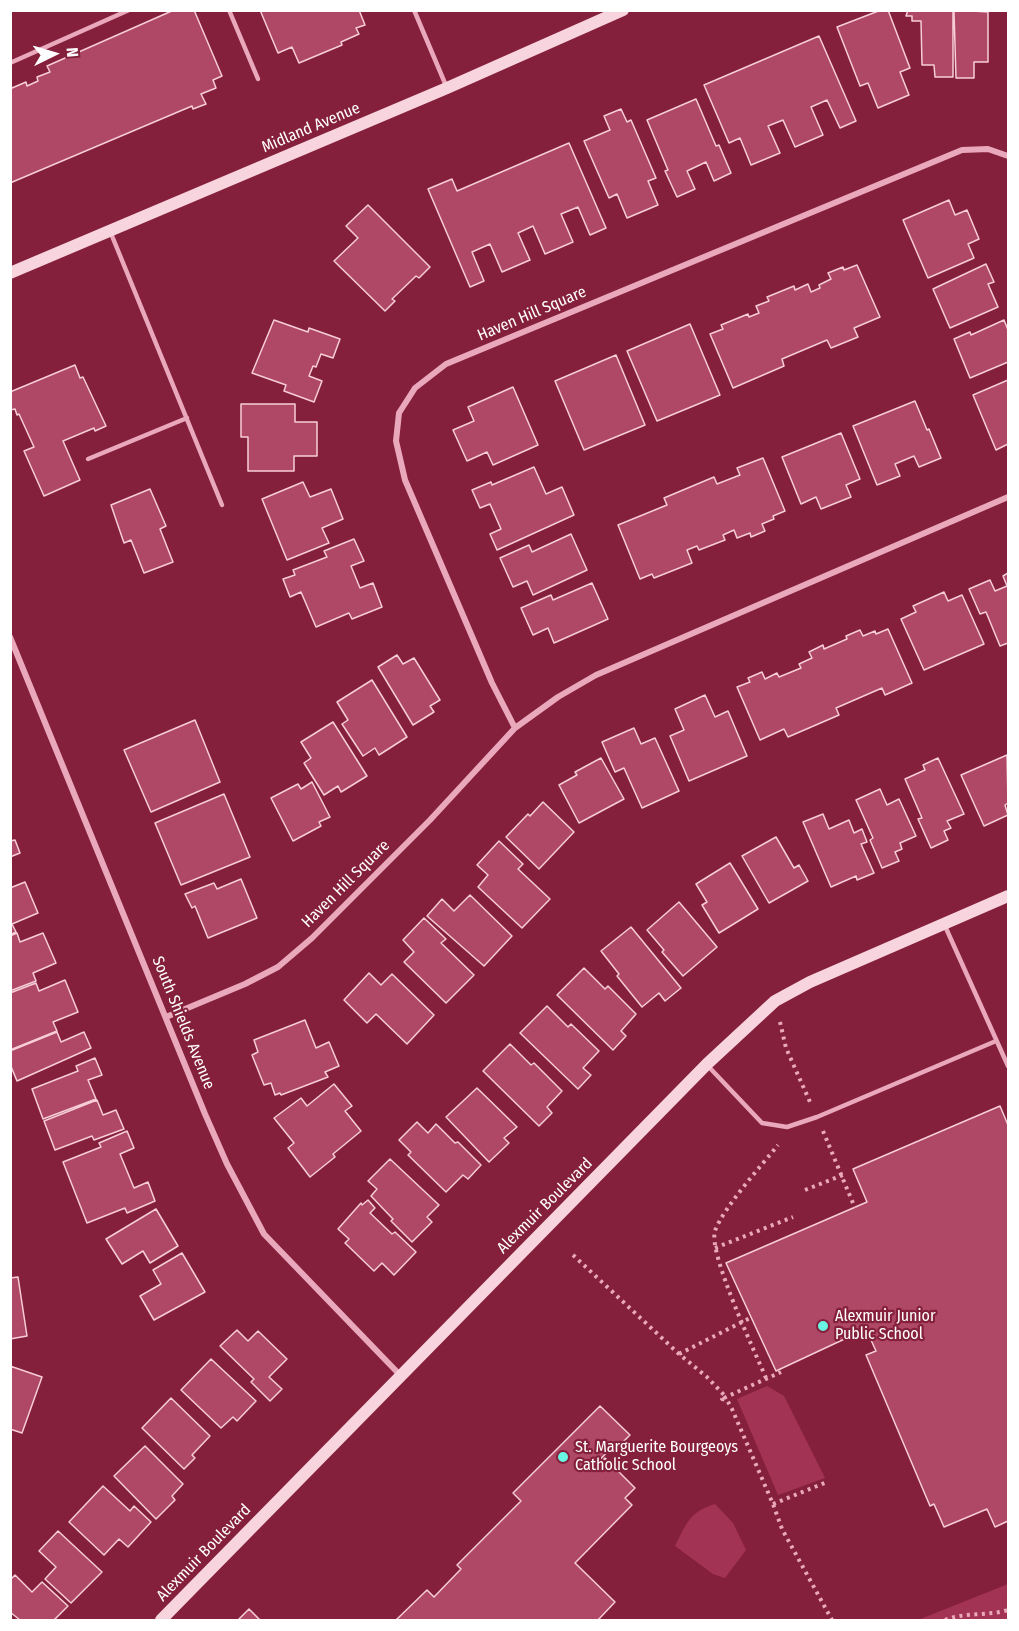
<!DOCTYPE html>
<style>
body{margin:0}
#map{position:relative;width:1019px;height:1631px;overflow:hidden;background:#85203c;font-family:"Fira Sans Condensed",sans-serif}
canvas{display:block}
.frame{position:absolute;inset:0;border:12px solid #fff;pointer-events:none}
.north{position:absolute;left:24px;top:24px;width:60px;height:60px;-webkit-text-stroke:4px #85203c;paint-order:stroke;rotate:85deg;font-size:16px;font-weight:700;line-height:24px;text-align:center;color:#fff}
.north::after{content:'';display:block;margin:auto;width:21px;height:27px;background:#fff;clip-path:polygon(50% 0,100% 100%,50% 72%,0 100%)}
</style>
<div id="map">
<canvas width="1019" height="1631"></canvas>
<div class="frame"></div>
<div class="north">N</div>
</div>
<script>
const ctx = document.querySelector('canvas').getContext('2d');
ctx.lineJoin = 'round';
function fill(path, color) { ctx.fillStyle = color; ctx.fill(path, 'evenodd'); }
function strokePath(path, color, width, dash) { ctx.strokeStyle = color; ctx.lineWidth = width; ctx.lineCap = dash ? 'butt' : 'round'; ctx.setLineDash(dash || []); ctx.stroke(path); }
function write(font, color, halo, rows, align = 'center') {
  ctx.font = font + ' "Fira Sans Condensed",sans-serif'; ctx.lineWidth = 4.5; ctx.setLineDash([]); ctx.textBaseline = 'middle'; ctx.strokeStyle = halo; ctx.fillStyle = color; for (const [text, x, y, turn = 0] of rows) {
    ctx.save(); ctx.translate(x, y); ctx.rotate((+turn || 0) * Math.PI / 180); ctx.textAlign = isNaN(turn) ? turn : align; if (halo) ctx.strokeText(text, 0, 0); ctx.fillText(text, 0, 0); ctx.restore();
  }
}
const green = new Path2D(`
 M767 1386 784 1396 825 1478 778 1495 737 1399Z
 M715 1504 733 1523 746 1550 725 1578 713 1574 675 1546C687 1523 689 1512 715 1504Z
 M1008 1584V1620H918Z`);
const building = new Path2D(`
 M174 10H194L222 76 213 80 216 88 201 94 206 104 193 109 192 106 10 183V83L12 88 26 82 27 86 38 81 37 77 50 72 47 66Z
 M260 10H359L365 25 356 28 359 34 341 42 342 45 299 63 292 47 278 53Z
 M881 10H888L910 68 900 72 909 95 878 108 868 83 860 86 837 27Z
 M908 10 953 11V77H935L934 65H922L921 21H912V16H906Z
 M957 10 988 12V62H974V78H956L954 12Z
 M819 36 856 121 840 128 827 100 811 107 823 135 795 147 783 120 768 126 780 153 751 165 740 138 729 143 704 85Z
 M696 99 716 146 719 145 731 173 714 181 706 162 687 171 695 189 677 197 665 171 668 170 647 120Z
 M621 109 627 122 631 120 656 178 648 181 658 205 627 218 617 194 609 198 584 141 610 130 604 116Z
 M569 143 606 228 590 235 578 207 561 214 573 242 545 254 533 226 518 233 530 260 502 272 490 244 472 252 484 281 470 287 428 189 452 179 457 191Z
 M949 200 955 215 967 210 979 239 968 244 974 258 928 278 903 220Z
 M368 205 430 267 419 278 416 276 392 299 395 301 385 311 334 261 358 238 346 226Z
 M986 264 994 282 988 284 998 307 950 328 933 289Z
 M857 265 880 317 854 328 858 337 831 348 827 340 782 359 784 366 733 388 710 334 723 329 721 325 748 314 749 317 759 313 756 306 769 301 767 297 794 286 795 290 808 284 811 292 820 288 819 285 831 279 828 273 843 267 844 270Z
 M274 320 308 332 309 328 340 339 333 358 321 354 316 367 313 366 309 376 322 381 314 402 284 391 286 385 252 373Z
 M1004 320 1008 330V362L970 378 954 339 970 332 971 335Z
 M690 324 720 395 657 421 627 351Z
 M616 355 645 425 584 450 555 381Z
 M75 365 80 378 83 377 106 426 95 431 94 428 63 441 80 480 44 496 24 451 34 447 19 414 17 415 15 409 10 410V392Z
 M1008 380V444L996 450 973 395Z
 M513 387 538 445 493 465 487 452 467 461 453 430 474 421 468 407Z
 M915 401 927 430 929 429 941 458 919 467 914 456 895 464 900 476 877 485 853 426Z
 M241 404H295V422H317V456H294V471H248V437H241Z
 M841 433 860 479 846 485 851 497 821 509 816 497 801 504 782 457Z
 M763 458 785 511 773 516 774 519 762 524 765 531 751 537 750 533 737 538 734 530 723 535 725 540 699 550 697 546 687 550 692 563 654 578 652 574 640 579 618 525 667 505 664 498 714 477 717 484 740 475 737 468Z
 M534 467 546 494 562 487 574 515 497 550 490 534 501 529 490 504 480 508 472 490 491 482 492 485Z
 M303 482 310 497 331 489 343 519 322 528 329 543 287 560 262 499Z
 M150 489 166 526 160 529 173 562 144 573 131 540 124 543 111 505Z
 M571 534 587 570 533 595 527 581 513 587 500 558 529 545 532 552Z
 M354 539 364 561 351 566 360 588 373 583 382 607 352 619 349 613 316 627 301 592 290 597 283 579 295 575 293 570 327 557 324 551Z
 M1008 573V643L1000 646 986 612 980 614 969 589 990 580 995 591 1007 586 1003 576Z
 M592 583 608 619 554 643 548 628 533 635 521 608 551 595 553 600Z
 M944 592 948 601 962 595 984 644 924 670 901 619 916 612 913 606Z
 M888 629 912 683 885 695 882 688 836 708 839 715 788 737 784 729 760 740 737 687 750 682 748 678 762 672 765 679 777 673 779 677 801 668 799 664 812 658 809 652 823 645 824 649 847 639 846 636 860 630 863 636 875 631 876 634Z
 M397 655 403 664 414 658 440 700 430 706 434 712 413 725 378 667Z
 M372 680 407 737 379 755 375 748 363 756 342 724 348 720 337 702Z
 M705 695 715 717 728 711 747 756 689 781 670 736 684 730 675 709Z
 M195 720 220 782 151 812 124 750Z
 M333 722 367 776 341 792 338 786 324 795 304 763 311 758 301 742Z
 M634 728 641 744 655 738 679 791 642 808 624 768 615 772 602 742Z
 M1007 755 1008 803 1005 805 1008 815 984 826 961 775Z
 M601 758 624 799 579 823 559 785 577 775 575 772Z
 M938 758 964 814 947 821 951 828 944 831 948 840 931 848 918 819 922 818 905 779 925 770 923 765Z
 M312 782 330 817 319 822 321 826 293 841 271 798 298 784 301 789Z
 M880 789 887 805 899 799 916 836 900 843 902 849 895 852 899 861 882 868 870 840 873 838 856 800Z
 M224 794 250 857 181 885 155 823Z
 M543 802 574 832 539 869 506 837 528 814 530 816Z
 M823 814 829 829 849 820 854 833 862 829 867 842 861 844 874 873 857 880 856 876 831 887 803 822Z
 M776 837 794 868 799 865 808 881 769 903 742 856Z
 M15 840 20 853 10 857V841Z
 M499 841 523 864 518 869 550 899 522 928 478 887 488 875 477 865Z
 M730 863 758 909 719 933 702 905 707 902 696 884Z
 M241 879 257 918 208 938 195 906 192 908 185 894 214 883 217 889Z
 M25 882 38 913 12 924 16 932 10 935V888Z
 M470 895 512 936 484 966 427 916 442 899 454 911Z
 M679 902 717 947 683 976 662 952 664 950 647 930Z
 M424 918 446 939 441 943 474 975 446 1003 404 962 414 952 403 940Z
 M631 927 681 988 665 1001 659 993 642 1007 617 976 619 974 601 951Z
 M17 933 20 942 43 933 56 963 33 973 36 981 10 991V936Z
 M584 968 605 989 608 986 636 1014 621 1031 626 1036 613 1050 557 995Z
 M369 973 381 985 392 974 434 1015 407 1044 376 1014 367 1023 344 1000Z
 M65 980 78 1012 53 1022 57 1031 10 1050V993L36 983 39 991Z
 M547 1006 568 1027 571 1024 599 1051 583 1068 591 1075 578 1089 520 1033Z
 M305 1020 316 1048 329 1042 339 1066 325 1072 328 1077 281 1095 280 1093 275 1095 271 1083 264 1085 252 1055 258 1052 254 1040Z
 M57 1032 61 1042 84 1032 91 1048 17 1081 10 1064V1051Z
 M510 1044 531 1065 534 1063 562 1091 547 1107 552 1113 539 1126 483 1071Z
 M95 1058 102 1075 88 1080 96 1099 43 1119 32 1089 78 1071 76 1066Z
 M334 1084 352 1106 345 1111 361 1131 333 1154 335 1157 310 1177 288 1148 294 1143 274 1118 301 1098 307 1106Z
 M477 1088 517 1127 504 1138 509 1143 489 1162 446 1117Z
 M97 1100 103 1115 116 1110 124 1129 94 1140 92 1136 55 1150 44 1121Z
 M1000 1106 1008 1125V1521L995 1527 987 1509 944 1527 934 1504 930 1506 866 1355 876 1351 866 1329 776 1371 726 1263 867 1202 853 1169Z
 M417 1122 428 1133 436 1124 455 1143 458 1142 481 1165 468 1179 463 1175 446 1192 408 1155 411 1152 399 1140Z
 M127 1131 134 1148 120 1154 134 1188 148 1182 155 1201 127 1213 125 1208 87 1223 63 1162 101 1147 99 1143Z
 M390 1159 439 1205 427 1217 432 1222 412 1242 391 1221 393 1219 371 1196 377 1189 368 1181Z
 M368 1200 375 1208 370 1213 392 1234 395 1232 416 1252 394 1275 382 1263 374 1271 345 1243 349 1239 338 1229 361 1203 362 1205Z
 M156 1209 178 1246 150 1263 143 1251 122 1264 106 1239Z
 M182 1253 205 1292 154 1320 140 1296 161 1284 153 1270Z
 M18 1277 27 1336 10 1339V1278Z
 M237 1330 248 1341 258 1331 287 1359 269 1377 282 1389 270 1401 251 1382 254 1379 220 1346Z
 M211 1359 256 1401 237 1421 233 1417 221 1428 181 1390Z
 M10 1366 42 1377 22 1433 10 1429Z
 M171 1398 210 1436 192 1455 195 1458 184 1469 142 1428Z
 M600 1406 630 1435 617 1448 614 1445 593 1467 595 1469 605 1458 635 1488 625 1498 632 1505 575 1563 615 1602 598 1620H396L427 1590 434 1597 461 1569 457 1565 521 1501 513 1493Z
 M145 1446 183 1484 172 1496 175 1500 156 1519 114 1476Z
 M103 1486 130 1511 134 1506 151 1522 128 1547 119 1539 104 1555 69 1522Z
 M58 1531 102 1572 71 1603 45 1579 56 1567 39 1551Z
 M15 1575 32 1592 42 1582 68 1606 54 1620H20L10 1612V1580Z
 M249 1609 260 1620H238Z`);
const path = new Path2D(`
 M780 1022 786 1048 810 1102
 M823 1131 855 1208
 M805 1190 843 1175
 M715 1248 793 1217
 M573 1255 679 1354 707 1377 724 1395 722 1399 727 1400 732 1409 773 1504 782 1529 832 1620
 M679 1354 752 1317
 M766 1378C755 1352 708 1253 715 1231 723 1208 762 1165 778 1145
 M724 1398 781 1372
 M773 1504 827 1482
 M945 1620C965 1612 988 1616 1008 1610`);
const lane = new Path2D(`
 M229 10 258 79
 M414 10 447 88
 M10 63 129 10
 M110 231 222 505
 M88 459 187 418
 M945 926 1008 1066
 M708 1066 762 1123 787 1127 817 1117 996 1041`);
const street = new Path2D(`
 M10 637 205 1114 227 1164 264 1234 400 1375
 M515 728 492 683 405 480 396 441 399 413 415 388 446 364 962 150 988 149 1008 156
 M166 1017 245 984 278 967 312 938 430 820 515 728 558 697 596 675 1008 497`);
const secondary = new Path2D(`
 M10 273 447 88 623 10
 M161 1620 707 1064 775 1001 810 982 1008 896`);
const markers = [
 [823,1326,6,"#69f7e4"],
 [563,1457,6,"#69f7e4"]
];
const streetNames = [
 ["Midland Avenue",311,128,-23],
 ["Haven Hill Square",532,314,-23],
 ["Haven Hill Square",346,884,-45],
 ["South Shields Avenue",183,1023,68],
 ["Alexmuir Boulevard",545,1206,-45],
 ["Alexmuir Boulevard",204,1553,-46]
];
const poiNames = [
 ["Alexmuir Junior",835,1317],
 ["Public School",835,1335],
 ["St. Marguerite Bourgeoys",575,1448],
 ["Catholic School",575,1466]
];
fill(green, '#a33354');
fill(building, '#ae4866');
strokePath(building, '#f7cdd9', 1.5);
strokePath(path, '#eaa8bc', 4, [3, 4.5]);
strokePath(lane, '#eaa8bc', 4.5);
strokePath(street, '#eaa8bc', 6);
strokePath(secondary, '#f8d4de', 12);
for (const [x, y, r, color] of markers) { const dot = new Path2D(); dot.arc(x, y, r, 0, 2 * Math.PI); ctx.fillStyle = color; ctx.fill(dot); strokePath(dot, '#85203c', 2); }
write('16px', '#fff', '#85203c', streetNames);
write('16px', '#fff', '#85203c', poiNames, 'left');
</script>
